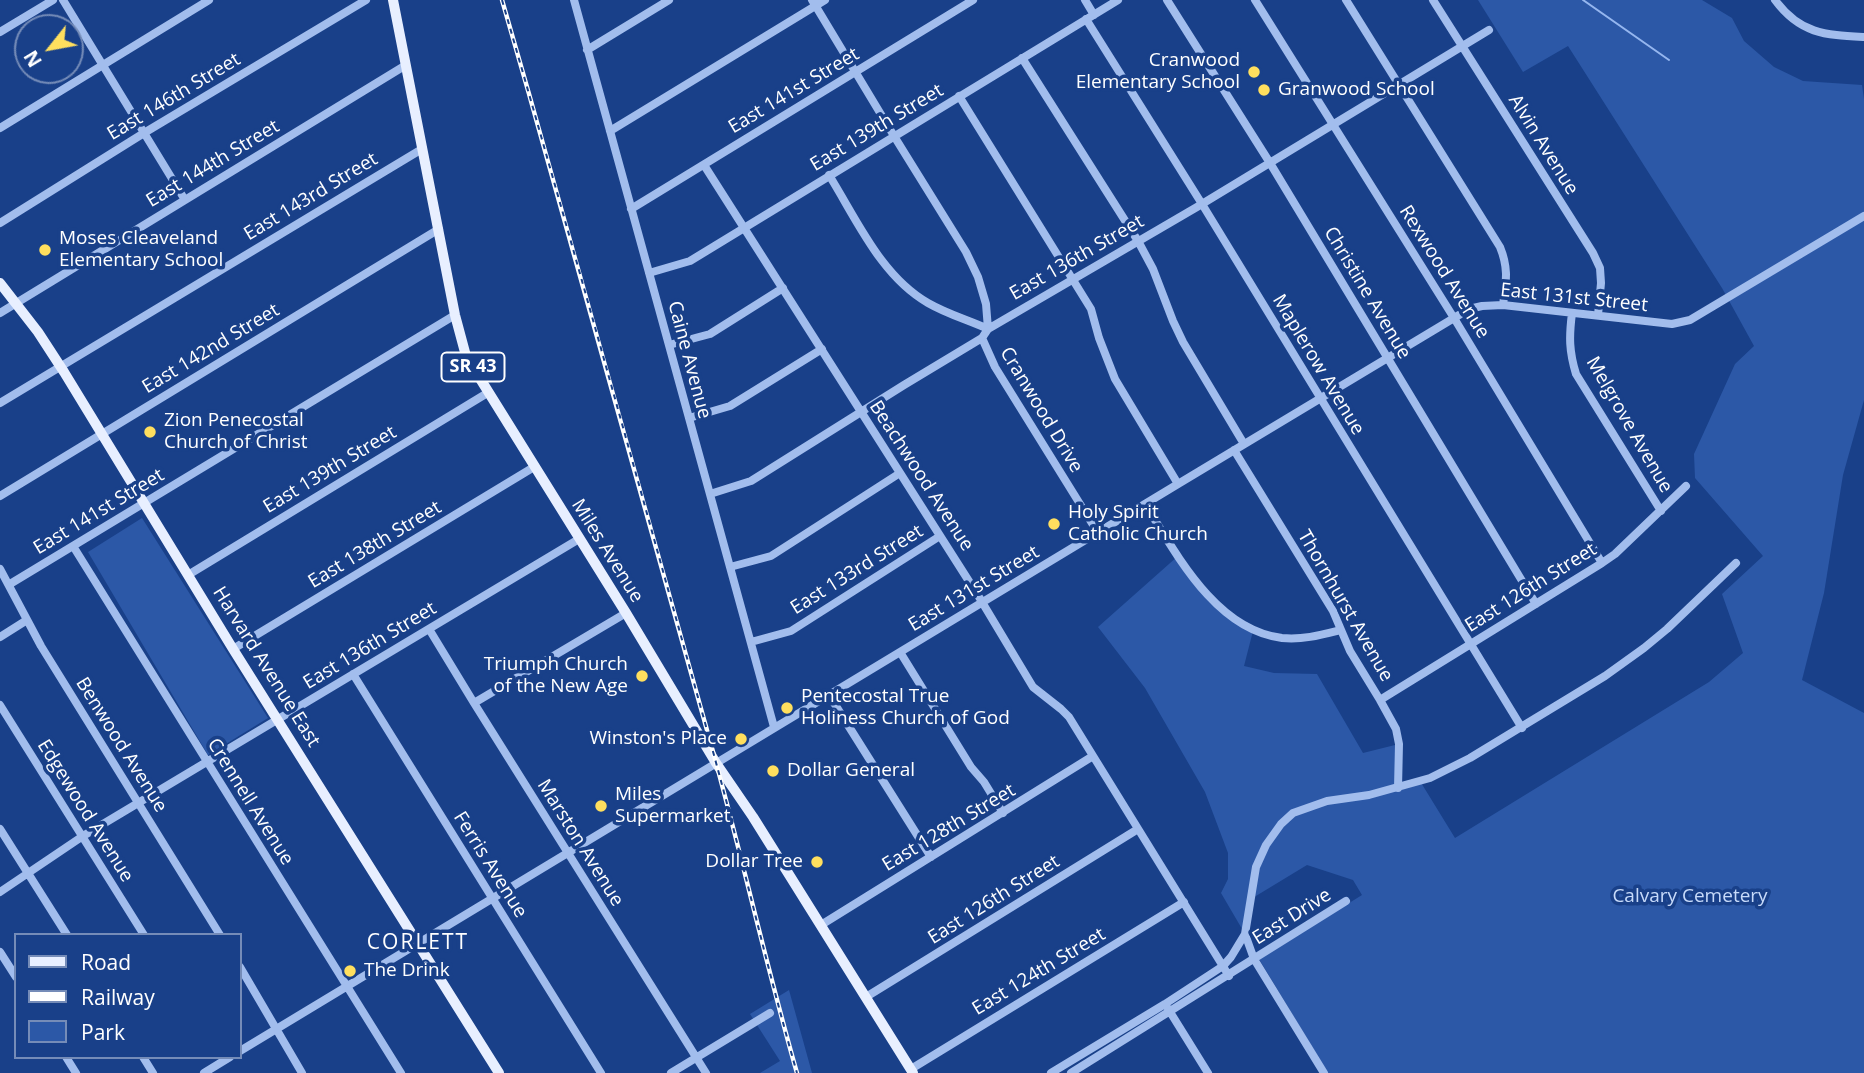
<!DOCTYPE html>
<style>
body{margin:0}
#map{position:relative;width:1864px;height:1073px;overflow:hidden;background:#194089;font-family:"Open Sans",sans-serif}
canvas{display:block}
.legend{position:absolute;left:14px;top:933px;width:228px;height:126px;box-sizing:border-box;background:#194089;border:2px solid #758cb8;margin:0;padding:9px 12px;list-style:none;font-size:21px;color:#fff}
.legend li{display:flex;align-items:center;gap:14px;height:35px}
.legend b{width:35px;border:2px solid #758cb8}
.north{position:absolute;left:14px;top:14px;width:70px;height:70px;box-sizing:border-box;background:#194089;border:2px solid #758cb8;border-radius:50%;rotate:239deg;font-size:19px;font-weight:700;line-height:28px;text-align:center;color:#fff}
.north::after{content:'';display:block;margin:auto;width:24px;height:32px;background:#ffdf5e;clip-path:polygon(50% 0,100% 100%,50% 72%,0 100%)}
</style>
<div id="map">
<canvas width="1864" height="1073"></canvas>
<ul class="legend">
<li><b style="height:9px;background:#e8efff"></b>Road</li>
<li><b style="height:9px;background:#fff"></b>Railway</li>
<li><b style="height:19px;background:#2c58a7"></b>Park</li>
</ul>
<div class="north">N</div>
</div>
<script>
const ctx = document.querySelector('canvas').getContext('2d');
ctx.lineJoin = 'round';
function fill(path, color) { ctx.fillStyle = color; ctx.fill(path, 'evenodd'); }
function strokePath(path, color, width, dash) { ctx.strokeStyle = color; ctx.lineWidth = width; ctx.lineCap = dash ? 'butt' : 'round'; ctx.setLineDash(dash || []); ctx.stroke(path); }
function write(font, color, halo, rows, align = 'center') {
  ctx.font = font + ' "Open Sans",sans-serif'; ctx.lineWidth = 7; ctx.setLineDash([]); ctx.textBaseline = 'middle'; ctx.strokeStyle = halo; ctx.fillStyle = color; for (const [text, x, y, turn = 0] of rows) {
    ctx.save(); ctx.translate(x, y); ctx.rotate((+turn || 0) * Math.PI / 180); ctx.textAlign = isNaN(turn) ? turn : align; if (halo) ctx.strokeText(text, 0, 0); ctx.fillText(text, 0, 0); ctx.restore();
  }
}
const green = new Path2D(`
 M1478 0H1702L1732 18 1744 41 1774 67 1803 81 1862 85 1864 99V400L1843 475 1824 593 1802 680 1864 713V1073H1328L1259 959 1362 895 1353 880 1307 865 1251 899 1245 934 1221 893 1228 879V853L1205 792 1145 688 1098 627 1178 556 1215 602 1253 631 1244 666 1274 673 1317 674 1363 753 1399 744 1398 787 1420 781 1455 838 1709 682 1743 653 1722 594 1763 556 1695 478 1694 454 1735 364 1754 346 1722 288 1568 46 1523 72Z
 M142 518 268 718 208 755 88 552Z
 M789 990 812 1073H760L780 1061 750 1014Z`);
const stream = new Path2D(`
 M1583 0 1669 60`);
const minor = new Path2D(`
 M63 0 185 200
 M574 0 774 727
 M812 0 894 136 966 252 978 277 986 304 988 329
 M1085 0 1094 15
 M1167 0 1270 163 1536 604
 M1255 0 1454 318 1602 563
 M1346 0 1500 247C1509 269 1506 282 1503 305
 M1433 0 1593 253 1600 268 1601 283 1598 315
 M1775 0C1800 34 1825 35 1864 37
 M1086 19 1202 204 1522 728
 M0 32 53 0
 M587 50 669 0
 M1022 58 1138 241 1153 269 1173 321 1183 342 1244 444
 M959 96 1091 309 1099 338 1115 379 1178 484
 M0 128 209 0
 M610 131 825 0
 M704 165 979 597 1033 687 1061 709 1069 717 1229 976
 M829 175C857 220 881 276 928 303 947 314 968 320 988 329
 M631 209 973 0
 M0 223 144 133 366 0
 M649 273 690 261 1118 0
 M0 313 406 65
 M1572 313C1569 337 1569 351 1576 374L1661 511
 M982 338 995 367 1098 533
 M669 345 710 334 783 288
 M0 403 422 149
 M689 418 730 406 822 349
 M1234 450 1333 611 1350 651 1380 700 1396 729 1399 744 1398 788
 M710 494 751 481 904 385 982 338 988 329 1197 207 1489 30
 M0 496 439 229
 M1145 504C1177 555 1216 630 1282 638 1303 640 1321 635 1341 630
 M73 546 401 1073
 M730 567 771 556 900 473
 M0 569 41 646 220 935
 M188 575 489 392
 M10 584 455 315
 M429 629 474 703 706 1073
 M0 637 27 620
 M751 642 791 631 940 536
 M233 649 534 467
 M900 652 971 767 984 782 1003 813
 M353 674 601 1073
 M829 695 931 857
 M1380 700 1602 563 1615 554 1686 486
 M474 703 626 613
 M0 705 144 935
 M0 829 67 935
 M0 892 83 836 579 539
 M821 925 1093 756
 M1245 934 1254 959 1324 1073
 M0 952 16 977
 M240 967 302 1073
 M866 997 1138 829
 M1167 1007 1208 1073
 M240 1051 1178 484 1469 309 1482 306 1503 305 1672 324 1690 320 1864 216
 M66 1057 76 1073
 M143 1057 153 1073
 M911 1069 1184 902
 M204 1073 230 1057
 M671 1073 770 1013
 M1051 1073 1165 1004 1223 966 1231 957 1245 934 1256 867 1266 845 1281 824 1293 813 1327 801 1369 795 1430 778 1470 758 1605 676 1644 648 1667 629 1736 563
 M1071 1073 1346 901`);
const major = new Path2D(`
 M393 0 455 315 466 356 626 613 716 763 753 817 913 1073
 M0 283 38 332 64 372 233 649 499 1073`);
const rail = new Path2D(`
 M502 0C574 249 643 499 712 748 742 856 766 965 797 1073`);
const markers = [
 [1254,72,7,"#ffdf5e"],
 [1264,90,7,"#ffdf5e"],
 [45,250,7,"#ffdf5e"],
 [150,432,7,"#ffdf5e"],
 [1054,524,7,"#ffdf5e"],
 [642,676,7,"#ffdf5e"],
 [787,708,7,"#ffdf5e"],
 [741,739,7,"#ffdf5e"],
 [773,771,7,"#ffdf5e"],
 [601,806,7,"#ffdf5e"],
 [817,862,7,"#ffdf5e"],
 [350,971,7,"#ffdf5e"]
];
const shields = [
 [473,367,63]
];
const shieldNames = [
 ["SR 43",473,367]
];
const poiNames = [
 ["Cranwood",1240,61,"right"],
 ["Elementary School",1240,83,"right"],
 ["Granwood School",1278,90],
 ["Moses Cleaveland",59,239],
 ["Elementary School",59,261],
 ["Zion Penecostal",164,421],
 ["Church of Christ",164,443],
 ["Holy Spirit",1068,513],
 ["Catholic Church",1068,535],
 ["Triumph Church",628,665,"right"],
 ["of the New Age",628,687,"right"],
 ["Pentecostal True",801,697],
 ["Holiness Church of God",801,719],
 ["Winston's Place",727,739,"right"],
 ["Dollar General",787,771],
 ["Miles",615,795],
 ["Supermarket",615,817],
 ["Dollar Tree",803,862,"right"],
 ["The Drink",364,971]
];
const streetNames = [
 ["East 141st Street",794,91,-31],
 ["East 146th Street",174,97,-31],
 ["East 139th Street",877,128,-31],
 ["Alvin Avenue",1543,145,58],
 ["East 144th Street",213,164,-31],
 ["East 143rd Street",311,197,-31],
 ["East 136th Street",1077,258,-30],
 ["Rexwood Avenue",1444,272,58],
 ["Christine Avenue",1367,293,59],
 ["East 131st Street",1574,298,6],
 ["East 142nd Street",211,349,-31],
 ["Caine Avenue",689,360,75],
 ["Maplerow Avenue",1318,365,59],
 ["Cranwood Drive",1041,410,59],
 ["Melgrove Avenue",1629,425,60],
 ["East 139th Street",330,470,-31],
 ["Beachwood Avenue",921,476,57],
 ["East 141st Street",99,512,-31],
 ["East 138th Street",375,545,-31],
 ["Miles Avenue",607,551,58],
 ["East 133rd Street",857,570,-32],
 ["East 126th Street",1531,588,-32],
 ["East 131st Street",974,589,-31],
 ["Thornhurst Avenue",1345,606,60],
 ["East 136th Street",370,646,-31],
 ["Harvard Avenue East",266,667,58],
 ["Benwood Avenue",121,745,58],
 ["Crennell Avenue",250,802,58],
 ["Edgewood Avenue",85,811,58],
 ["East 128th Street",949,828,-31],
 ["Marston Avenue",580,843,58],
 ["Ferris Avenue",490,865,58],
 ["East 126th Street",994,900,-32],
 ["East Drive",1292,917,-32],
 ["East 124th Street",1039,972,-31]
];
const parkNames = [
 ["Calvary Cemetery",1690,897]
];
const neighbourhoodNames = [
 ["CORLETT",418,943]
];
fill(green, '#2c58a7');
strokePath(stream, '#95b6ef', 2);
strokePath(minor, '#a2bded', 8);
strokePath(major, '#e8efff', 10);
strokePath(rail, '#fff', 4.5);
strokePath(rail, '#194089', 2, [5]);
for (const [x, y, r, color] of markers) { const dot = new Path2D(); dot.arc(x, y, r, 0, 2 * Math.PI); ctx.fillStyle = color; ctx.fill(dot); strokePath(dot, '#194089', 2.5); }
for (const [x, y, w] of shields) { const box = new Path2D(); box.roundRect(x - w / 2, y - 14.5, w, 29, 5); ctx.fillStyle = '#194089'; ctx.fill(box); strokePath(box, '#fff', 2); }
write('bold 18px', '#fff', null, shieldNames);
write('19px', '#fff', '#194089', poiNames, 'left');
write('19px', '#fff', '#194089', streetNames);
write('19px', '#c7dafa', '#194089', parkNames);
ctx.letterSpacing = '2px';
write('21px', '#fff', '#194089', neighbourhoodNames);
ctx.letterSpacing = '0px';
</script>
